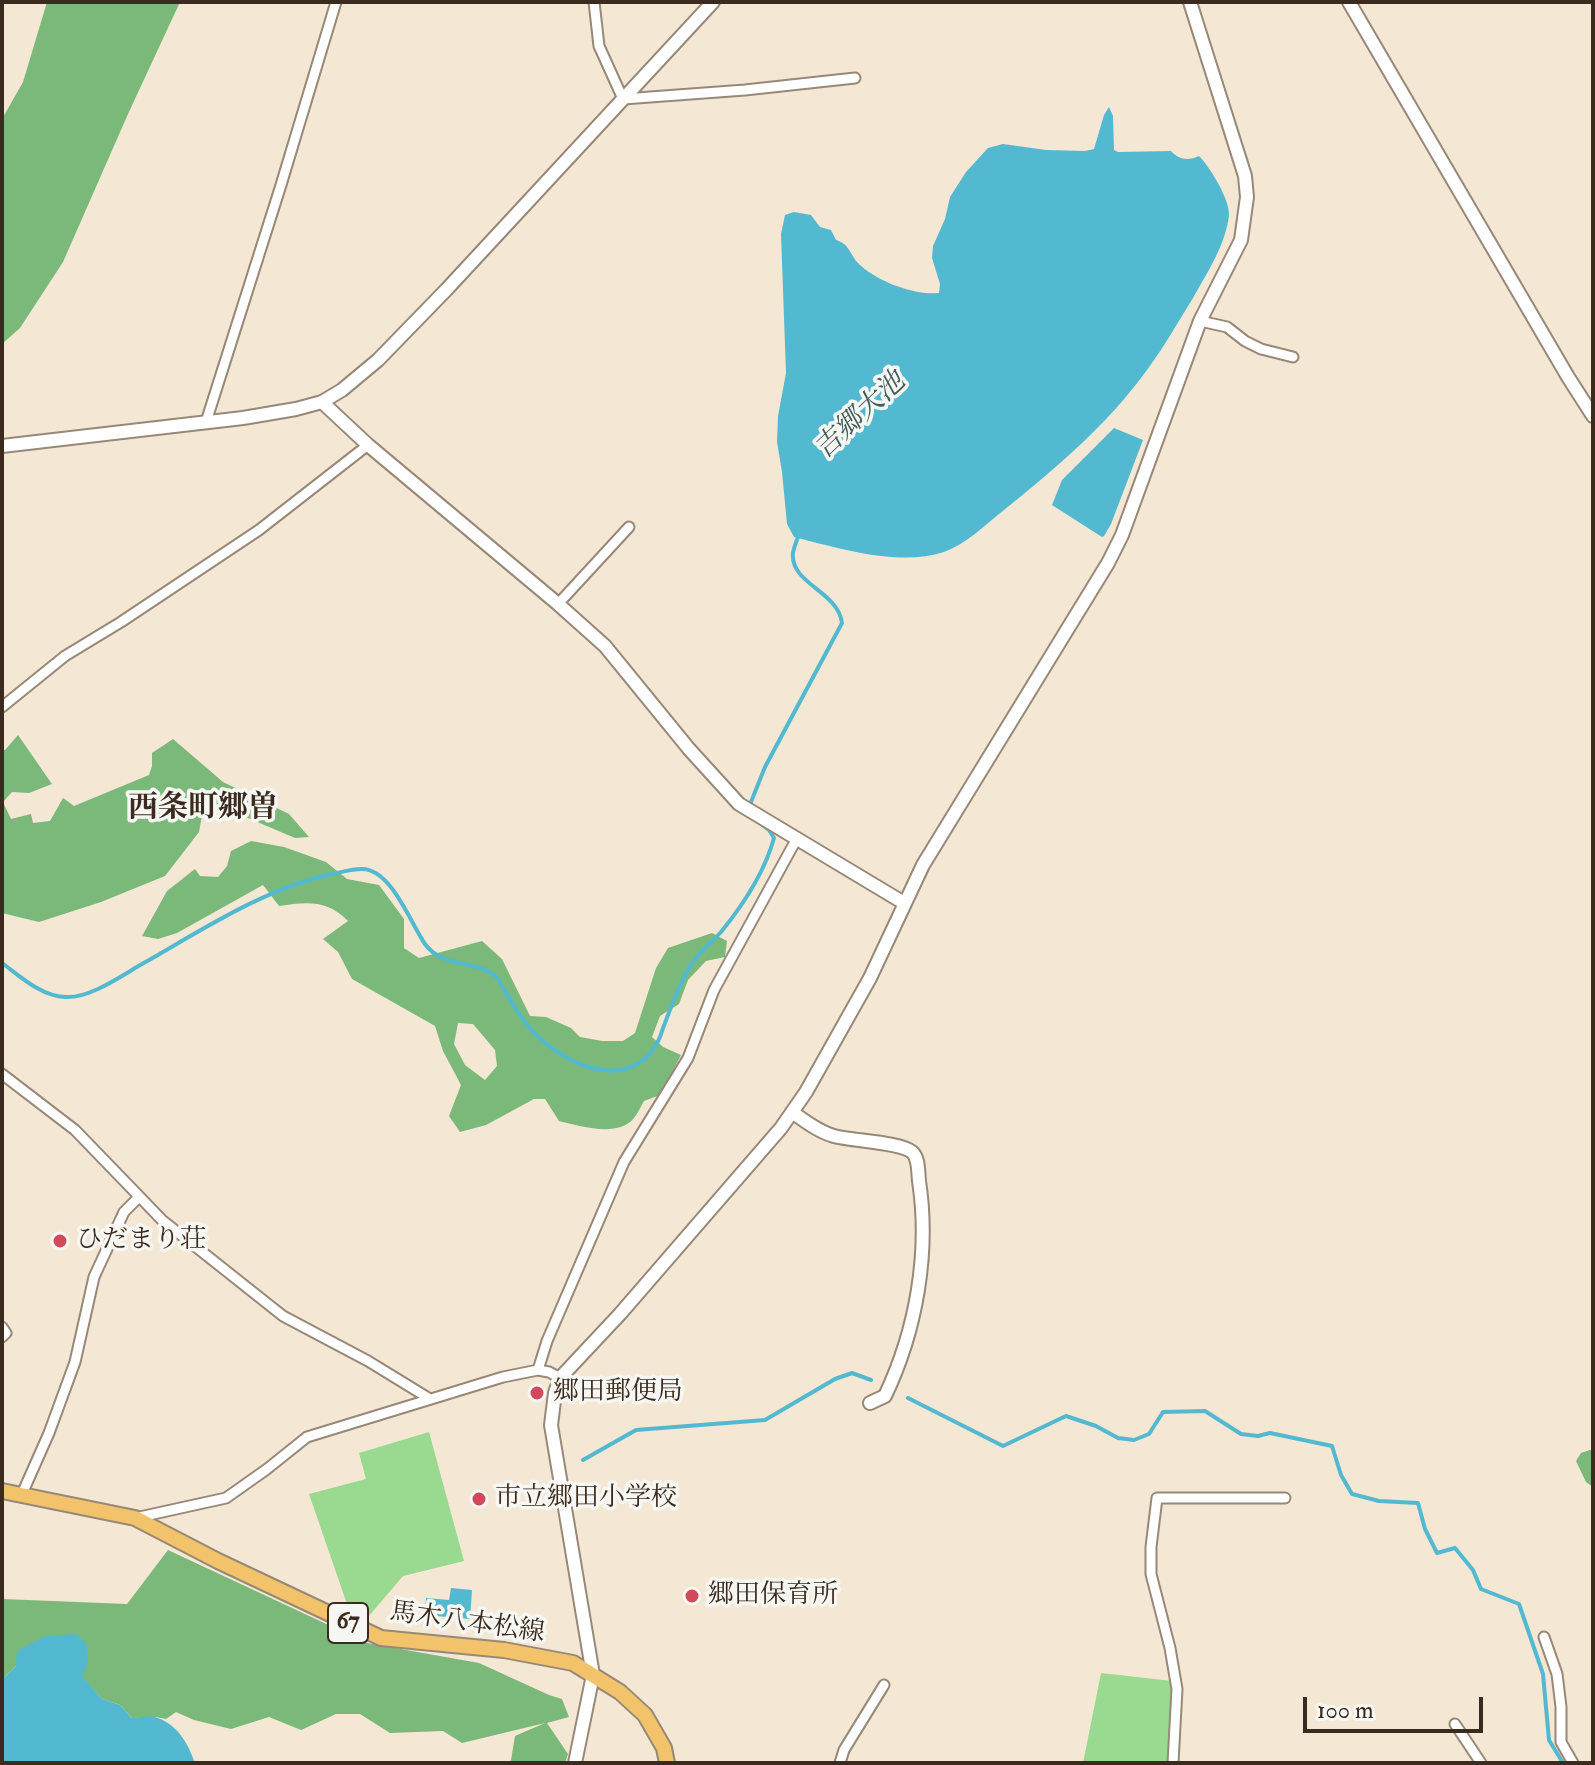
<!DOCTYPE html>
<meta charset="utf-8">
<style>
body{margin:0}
#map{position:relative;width:1595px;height:1765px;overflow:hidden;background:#f4e7d3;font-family:"IM FELL Double Pica",serif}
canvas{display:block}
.frame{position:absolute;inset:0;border:4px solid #3b2a1e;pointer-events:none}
.scale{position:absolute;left:1303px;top:1697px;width:180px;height:36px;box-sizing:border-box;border:4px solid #3b2a1e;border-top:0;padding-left:10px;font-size:24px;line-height:28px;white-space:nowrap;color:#3b2a1e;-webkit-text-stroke:6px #f6f6f2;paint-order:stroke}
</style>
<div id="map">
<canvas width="1595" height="1765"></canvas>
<div class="frame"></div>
<div class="scale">100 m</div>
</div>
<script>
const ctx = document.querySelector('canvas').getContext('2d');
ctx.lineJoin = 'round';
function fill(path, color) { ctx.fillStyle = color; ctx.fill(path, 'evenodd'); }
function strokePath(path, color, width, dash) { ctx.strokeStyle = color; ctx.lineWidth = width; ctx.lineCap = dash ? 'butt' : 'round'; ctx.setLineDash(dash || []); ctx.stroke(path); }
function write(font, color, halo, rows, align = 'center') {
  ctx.font = font + ' "IM FELL Double Pica","Noto Serif JP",serif'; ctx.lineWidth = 7; ctx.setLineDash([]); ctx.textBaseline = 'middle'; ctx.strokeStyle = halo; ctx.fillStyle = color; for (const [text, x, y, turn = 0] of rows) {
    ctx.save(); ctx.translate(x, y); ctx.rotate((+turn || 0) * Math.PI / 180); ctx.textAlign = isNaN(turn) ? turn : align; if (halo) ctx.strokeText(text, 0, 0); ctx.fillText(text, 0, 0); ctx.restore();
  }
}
const green = new Path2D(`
 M429 1432 464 1561 403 1576 368 1617 348 1607 309 1494 366 1479 359 1453Z
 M1101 1673 1172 1681 1173 1702 1169 1763H1083Z`);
const forest = new Path2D(`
 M47 2H180L128 114 63 262 20 328 2 344V119L23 82Z
 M18 735 52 784 29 793 12 792 3 802 11 819 31 814 33 823 50 821 63 798 74 806 149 775 152 766V753L173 739 223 782 289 814 309 837 295 838 222 807 203 810 199 832 165 876 101 902 39 922 2 913V750H5Z
 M251 841 284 847 326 862 347 879 379 885 404 919V948L419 958 482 941 502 959 530 1016 546 1017 571 1028 580 1037 602 1041H623L635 1033 656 968 668 948 712 933 727 941 725 957 706 961 688 980 679 1004 660 1016 652 1037 663 1047 681 1055 660 1095 644 1101C641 1106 638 1113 634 1118 618 1138 580 1126 559 1121L545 1099H534L486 1125 460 1132 449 1116 461 1085 443 1051 435 1026 352 979 338 952 323 939 348 921C327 899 306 902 279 906L263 885 177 933 158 939 142 936 167 891 195 869 200 876 218 877 227 866 231 851ZM458 1023 473 1024 495 1050 497 1066 485 1080 465 1065 454 1044Z
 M1593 1449V1487L1586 1482 1576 1461 1581 1453Z
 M168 1550 367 1643 479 1663 549 1695 562 1699 569 1717 547 1723 568 1754 565 1763H509L511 1760 515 1736 545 1723 462 1743 443 1731 390 1733 360 1714H336L301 1730 269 1717 231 1729 194 1720 176 1712 166 1719 156 1717 132 1718 120 1705 102 1699 81 1676 16 1666 5 1677H2V1599L127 1604Z`);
const water = new Path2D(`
 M1109 107 1113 116 1114 150 1118 152 1171 151C1179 160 1189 161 1199 156 1210 167 1230 200 1229 215 1226 244 1207 273 1193 298 1178 322 1164 347 1147 370 1108 424 1055 469 1004 510 985 525 966 544 944 552 899 567 838 548 794 537L787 524 782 472 777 442 778 416 786 373 781 234 785 215 794 212 811 215 820 227 831 230 836 240C849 244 849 252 857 262 873 280 915 296 939 293L940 284 932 258 933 246 945 219 950 197 966 172 988 148 1003 144 1046 150 1085 151 1094 149 1104 115Z
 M1114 428 1143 440 1111 524 1104 536 1102 537 1052 505 1062 480Z
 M451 1588 472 1590 470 1619 425 1615 426 1598 449 1600Z
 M76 1634 86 1643 88 1662 82 1676 102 1699 120 1705 132 1718C140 1717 151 1715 158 1718 179 1726 188 1744 195 1763H2V1677H5L16 1666 17 1651 45 1636Z`);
const stream = new Path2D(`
 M749 807 765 767 842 623C838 591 790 584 793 553 794 547 797 540 799 534
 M2 963C21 977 41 996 65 997 89 999 121 976 142 964 202 930 263 889 332 874 342 872 352 869 362 869 391 869 410 922 425 944 443 969 476 959 495 976 499 979 502 986 505 991 512 1003 519 1015 528 1026 557 1061 625 1096 656 1045 660 1039 662 1030 665 1023 672 1004 679 985 689 968 697 953 710 944 721 932 743 905 765 871 774 838L769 830 760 823
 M908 1398 1003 1446 1066 1416 1096 1426 1118 1438 1134 1440 1149 1434 1163 1412 1205 1411 1241 1434 1258 1436 1270 1433 1332 1446 1341 1475 1352 1494 1379 1501 1418 1503 1425 1529 1437 1553 1455 1548 1473 1570 1481 1589 1519 1604 1543 1674 1549 1740 1563 1763
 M583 1460 636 1430 765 1420 835 1379 852 1373 871 1380`);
const minor = new Path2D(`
 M594 2 599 46 623 99 745 90 855 78
 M1200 321 1227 327 1245 341 1261 349 1293 357
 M206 422 281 185 336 2
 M558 604 629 527
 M2 707 65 656 121 622 259 530 368 445
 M2 1074 75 1130 162 1220 283 1316 368 1361 430 1399
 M2 1327 6 1333 2 1337
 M538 1370 547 1341 624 1162 688 1058 714 990 796 840
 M22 1494 49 1433 75 1362 94 1277 124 1212 139 1197
 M135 1518 226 1498 267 1469 307 1437 503 1377 538 1370 549 1372 560 1378
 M1544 1637 1557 1674 1561 1707V1742L1573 1763
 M1455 1724 1481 1763
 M840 1763 844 1750 884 1685
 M1173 1763 1177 1689 1170 1648 1151 1574V1547L1157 1498H1285`);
const tertiary = new Path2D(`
 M1349 2 1568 377 1593 416
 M322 402 368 445 558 604 605 646 689 749 739 804 904 903
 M2 446 243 418 296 409 322 402 342 390 378 360 447 289 713 2
 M792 1112C805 1121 819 1132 834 1136 852 1141 901 1142 912 1152 919 1158 918 1172 919 1181 930 1253 916 1331 885 1396L870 1403
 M575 1763 593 1675 551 1425 555 1393 560 1378 620 1314 781 1128 806 1092 870 978 923 865 1108 563 1122 535 1200 321 1241 240 1247 197 1245 176 1190 2`);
const primary = new Path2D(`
 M2 1491 135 1518 218 1561 381 1638 504 1650 573 1663 620 1692 645 1715 664 1748 667 1763`);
const markers = [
 [60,1241,8,"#d1495b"],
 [537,1393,8,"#d1495b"],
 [479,1499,8,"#d1495b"],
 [692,1596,8,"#d1495b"]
];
const shields = [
 [348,1623,40]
];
const shieldNames = [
 ["67",348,1623]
];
const poiNames = [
 ["ひだまり荘",76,1241],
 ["郷田郵便局",553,1393],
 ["市立郷田小学校",495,1499],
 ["郷田保育所",708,1596]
];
const streetNames = [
 ["馬木八本松線",467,1624,8]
];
const waterNames = [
 ["吉郷大池",861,417,-43]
];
const quarterNames = [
 ["西条町郷曽",203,810]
];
fill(green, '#99d990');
fill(forest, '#7ab97a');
fill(water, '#53b9d1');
strokePath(stream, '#53b9d1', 4);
strokePath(minor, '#988878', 13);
strokePath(tertiary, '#988878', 16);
strokePath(primary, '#988878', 18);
strokePath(minor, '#fff', 9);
strokePath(tertiary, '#fff', 12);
strokePath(primary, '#f2c36a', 14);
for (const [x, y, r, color] of markers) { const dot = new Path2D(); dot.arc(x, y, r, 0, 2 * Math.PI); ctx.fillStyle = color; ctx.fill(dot); strokePath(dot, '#f6f6f2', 3); }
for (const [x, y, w] of shields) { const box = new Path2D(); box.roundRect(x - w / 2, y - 20, w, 40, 6); ctx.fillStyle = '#f6f6f2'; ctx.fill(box); strokePath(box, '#3b2a1e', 2); }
write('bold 24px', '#3b2a1e', null, shieldNames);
write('26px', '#3b2a1e', '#f6f6f2', poiNames, 'left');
write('26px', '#3b2a1e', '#f6f6f2', streetNames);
write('italic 28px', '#435c5d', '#f6f6f2', waterNames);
write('bold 30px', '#3b2a1e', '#f6f6f2', quarterNames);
</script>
